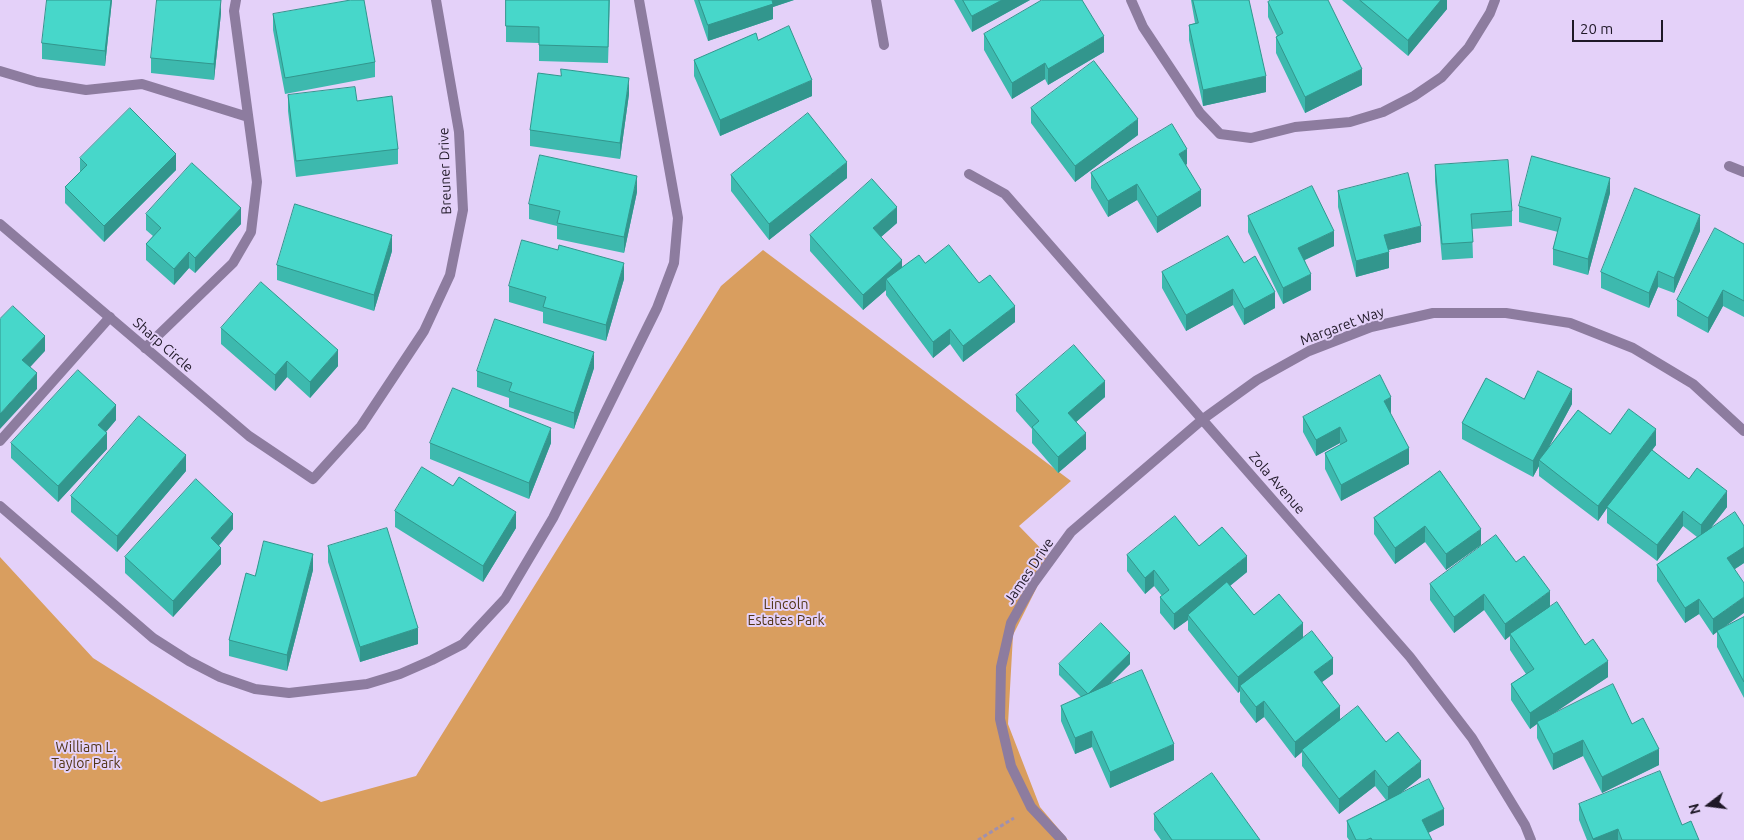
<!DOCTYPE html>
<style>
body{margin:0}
#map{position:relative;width:1744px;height:840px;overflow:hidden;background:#e4d1f9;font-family:Ubuntu,sans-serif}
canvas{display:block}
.north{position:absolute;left:1684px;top:780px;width:50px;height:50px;-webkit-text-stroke:4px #e4d1f9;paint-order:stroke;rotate:255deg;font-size:14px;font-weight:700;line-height:20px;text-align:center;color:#1f1827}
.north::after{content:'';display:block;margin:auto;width:18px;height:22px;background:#1f1827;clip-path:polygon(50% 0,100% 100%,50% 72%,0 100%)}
.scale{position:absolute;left:1572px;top:20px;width:91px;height:22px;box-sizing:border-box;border:2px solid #1f1827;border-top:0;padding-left:6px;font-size:15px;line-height:18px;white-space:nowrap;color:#1f1827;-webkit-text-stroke:4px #e4d1f9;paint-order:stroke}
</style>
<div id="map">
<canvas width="1744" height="840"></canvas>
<div class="north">N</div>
<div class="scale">20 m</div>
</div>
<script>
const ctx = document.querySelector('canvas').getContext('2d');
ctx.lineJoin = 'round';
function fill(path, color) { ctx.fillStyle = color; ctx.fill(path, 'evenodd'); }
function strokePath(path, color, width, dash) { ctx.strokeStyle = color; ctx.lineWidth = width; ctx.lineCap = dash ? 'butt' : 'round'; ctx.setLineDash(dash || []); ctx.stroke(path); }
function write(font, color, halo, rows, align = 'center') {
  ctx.font = font + ' Ubuntu,sans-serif'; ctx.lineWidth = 4; ctx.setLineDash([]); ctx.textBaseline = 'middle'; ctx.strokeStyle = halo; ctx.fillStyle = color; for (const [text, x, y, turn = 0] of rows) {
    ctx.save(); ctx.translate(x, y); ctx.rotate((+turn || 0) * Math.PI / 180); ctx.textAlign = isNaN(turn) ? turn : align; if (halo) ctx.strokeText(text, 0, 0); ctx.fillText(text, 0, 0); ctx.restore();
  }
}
const green = new Path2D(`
 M763 250 1071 481 1019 526 1051 559 1013 635 1008 724 1040 807 1068 840H0V557L93 658 321 802 416 776 721 286Z`);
const path = new Path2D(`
 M978 840 1014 818`);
const service = new Path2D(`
 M1131 0 1143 27 1200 113 1220 134 1251 138 1295 127 1350 122 1383 112 1414 96 1442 77 1469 47 1490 13 1495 0
 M0 71 37 82 86 90 142 84 248 117
 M1729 166 1744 172
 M145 348 233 263 251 232 257 182 234 11 236 0
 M0 441 110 317
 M0 506 153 638 189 661 220 677 255 689 289 693 367 684 400 674 432 660 463 644 505 599 553 518 657 308 674 263 678 218 639 0`);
const minor = new Path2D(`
 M876 0 884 45
 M969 174 1005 194 1410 657 1472 738 1525 825 1531 840
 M0 224 249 436 313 479 361 426 424 331 450 275 463 210 459 132 436 0
 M1062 840 1031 807 1011 766 1000 719 1001 667 1011 623 1033 584 1071 532 1203 419 1257 380 1309 351 1371 327 1433 313H1506L1570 323 1633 348 1693 384 1744 431`);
const wall = new Path2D(`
 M112 0 105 66 42 59V43Z
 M506 0H610L608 63 539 61V43L506 42Z
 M694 0H794L773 7V19L708 41Z
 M954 0H1030L972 32Z
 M1191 0H1249L1266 92 1203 106 1189 40V25L1195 23Z
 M1342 0H1447V9L1408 56Z
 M1268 2 1362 85 1305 113 1276 53V37L1277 36 1268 17Z
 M221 13 214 80 151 73V58Z
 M273 14 375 62V77L285 94 273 30Z
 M984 34 1104 52 1048 85 1045 79 1012 99 984 50Z
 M758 40 812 96 720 136 694 76V60Z
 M629 94 620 159 530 146V130Z
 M288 95 357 101 398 149V164L296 177 288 111Z
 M1031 108 1138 135 1075 182 1031 123Z
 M80 158 176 170 104 242 65 203V187L80 172Z
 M1187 164 1186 165 1201 206 1157 233 1137 200 1108 217 1091 188V173Z
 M1435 165 1512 211V226L1472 229 1473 258 1442 260 1435 181Z
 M731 175 847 178 769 240 731 191Z
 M1338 191 1421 242 1388 250 1389 268 1356 277 1338 207Z
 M637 192 624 253 557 239V226L529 219V204Z
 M1610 193 1588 275 1553 265V249L1558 232 1519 222V206Z
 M146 214 241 224 195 273 189 268 174 285 146 260V244L153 236 146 230Z
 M1248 216 1334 246 1305 260 1311 290 1283 304 1248 232Z
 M897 223 881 237 902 267 925 263 979 283 1015 322 963 362 950 344 933 358 886 295V290L863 310 810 251V235Z
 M1700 231 1674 293 1658 287 1649 308 1601 288V272Z
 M1744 244V317L1723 306 1708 333 1677 316V300Z
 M558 250 624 279 606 341 543 323V312L509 302V286Z
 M392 251 374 311 277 280V265Z
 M1244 263 1275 308 1244 325 1233 305 1186 331 1162 288V272Z
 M221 328 338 366 310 398 287 377 275 391 221 344Z
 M594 368 574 429 509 407V398L477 387V371Z
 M1016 395 1105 397 1076 422 1086 449 1058 473 1032 443V429L1016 411Z
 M1524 399 1572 404 1548 448 1610 434 1656 445 1652 450 1689 479 1727 507 1711 528 1744 526V563L1735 569 1719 630 1744 617V698L1717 647V631L1713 635 1699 614 1685 623 1657 581V565L1697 537 1683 526 1657 561 1607 523V508L1598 521 1539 476V466L1533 477 1462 439V423Z
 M1390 413 1409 464 1341 501 1325 469V453L1340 445V443L1316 456 1303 432V417L1391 413Z
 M116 420 106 432 107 449 58 502 11 458V443Z
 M430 443H551L529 499 430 459Z
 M186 471 117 552 71 512V496Z
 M1440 471 1481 545 1446 570 1425 542 1395 564 1374 534V518Z
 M453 486 516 528 483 582 395 527V511Z
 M233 529 219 546 221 564 173 617 125 573V557Z
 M328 546 418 644 360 662 328 562Z
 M1199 546 1247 572 1230 586 1254 615 1303 637 1333 674 1322 682 1340 719 1386 742 1421 777 1401 793 1444 825 1428 833 1432 840H1349L1347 837V821L1386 800 1375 786 1339 814 1302 766V752L1295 758 1264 717 1256 723 1240 702V691L1238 693 1188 630V620L1174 630 1160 613V597L1162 596 1154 586 1145 594 1127 571V555Z
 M313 570 287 671 229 656V640L255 576Z
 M1430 584 1550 607 1540 614 1585 645 1608 677 1550 715 1632 724 1659 765 1602 793 1583 756 1553 770 1537 738V724L1530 729 1511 700V684L1526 674 1510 650V636L1505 640 1484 610 1454 633 1430 600Z
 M1059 664H1130L1109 685 1174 760 1110 788 1092 747 1075 754 1061 721V706L1081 697 1059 675Z
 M1579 804 1682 825 1699 840H1587L1579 820Z
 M1154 814 1260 840H1161L1154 830Z`);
const shadedWall = new Path2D(`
 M111 0H112L105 66V51Z
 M221 0V13L214 80V64Z
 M769 0H794L773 7V19L708 41V25Z
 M1002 0H1030L972 32V16Z
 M1441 0H1447V9L1408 56V40Z
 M1104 36V52L1048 85V69Z
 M1045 63V79L1012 99V83Z
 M1362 69V85L1305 113V97Z
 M1266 76V92L1203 106V90Z
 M629 78V94L620 159V143Z
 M812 80V96L720 136V120Z
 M1138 119V135L1075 182V166Z
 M1187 149V164L1179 169V154Z
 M176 154V170L104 242V226Z
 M847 162V178L769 240V224Z
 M637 176V192L624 253V237Z
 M1610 178V193L1588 275V259Z
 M1137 184V200L1108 217V201Z
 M1201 190V206L1157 233V217Z
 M897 207V223L873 244V228Z
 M241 208V224L195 273V258Z
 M1700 215V231L1674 293V278Z
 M1421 226V242L1384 251V235Z
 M1334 231V246L1298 263V248Z
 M392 235V251L374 311V295Z
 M189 252V268L174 285V269Z
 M1389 252V268L1356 277V261Z
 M902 260V276L886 279V290L863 310V295Z
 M624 263V279L606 341V325Z
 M1658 271V287L1649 308V293Z
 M1311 274V290L1283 304V288Z
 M1233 289V305L1186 331V315Z
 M1723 290V306L1708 333V318Z
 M1275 292V308L1244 325V309Z
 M1015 306V322L963 362V346Z
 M950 329V344L933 358V342Z
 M45 336V351L22 376V360Z
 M338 350V366L310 398V382Z
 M594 352V368L574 429V413Z
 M287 361V377L275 391V375Z
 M37 373V389L0 429V414Z
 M1105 381V397L1068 429V413Z
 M1572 389V404L1541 462 1539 460V466L1533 477V461Z
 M1391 397V413L1384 417V401Z
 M116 405V420L98 441V425Z
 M1340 427V443L1316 456V440Z
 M551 428V443L529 499V483Z
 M1656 429V445L1608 508 1607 507V508L1598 521V506Z
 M107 433V449L58 502V486Z
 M1086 433V449L1058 473V457Z
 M1409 448V464L1341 501V485Z
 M186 455V471L117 552V536Z
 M1727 491V507L1701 540V525Z
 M1683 511V526L1657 561V545Z
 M516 512V528L483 582V566Z
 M233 514V529L211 554V538Z
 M1425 526V542L1395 564V548Z
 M1481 529V545L1446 570V554Z
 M1744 547V563L1727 574V558Z
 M221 548V564L173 617V601Z
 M313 554V570L287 671V655Z
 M1247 556V572L1190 618 1188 615V620L1174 630V614Z
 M1154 570V586L1145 594V578Z
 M1550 591V607L1511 635 1510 634V636L1505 640V624Z
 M1484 594V610L1454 633V617Z
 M1744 597V613L1713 635V619Z
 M1699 599V614L1685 623V608Z
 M1303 623V639L1240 686V691L1238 693V677Z
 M418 628V644L360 662V647Z
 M1130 653V664L1088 705V694Z
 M1333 658V674L1314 688V672Z
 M1608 661V677L1538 724 1537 722V724L1530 729V713Z
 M1264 701V717L1256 723V707Z
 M1340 706V722L1302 750V752L1295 758V742Z
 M1092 731V747L1075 754V738Z
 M1583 740V756L1553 770V754Z
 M1174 744V760L1110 788V772Z
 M1659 749V765L1602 793V777Z
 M1421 761V777L1388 803V787Z
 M1375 770V786L1339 814V799Z
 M1444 809V825L1422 836V820Z
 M1618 829V840H1593V839Z`);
const building = new Path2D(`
 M47 0H111L105 51 42 43Z
 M157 0H221L214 64 151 58Z
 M351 0H364L375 62 285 78 273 14Z
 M506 0H609L608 47 539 45V27L506 26Z
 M699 0H772L773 4 708 25Z
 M963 0H1002L972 16Z
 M1042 0H1082L1104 36 1048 69 1045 63 1012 83 984 34Z
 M1193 0H1249L1266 76 1203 90 1189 25 1198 23Z
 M1271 0H1328L1362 69 1305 97 1276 37 1283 33 1268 2Z
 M1360 0H1441L1408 40Z
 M789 26 812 80 720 120 694 60 756 33 758 40Z
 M1094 61 1138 119 1075 166 1031 108Z
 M561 69 629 78 620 143 530 130 538 73 561 76Z
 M355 87 357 101 392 96 398 149 296 161 288 95Z
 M130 108 176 154 104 226 65 187 87 165 80 158Z
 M808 113 847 162 769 224 731 175Z
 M1172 124 1187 149 1179 154 1201 190 1157 217 1137 184 1108 201 1091 173Z
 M540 155 637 176 624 237 557 223 560 211 529 204Z
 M1532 156 1610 178 1588 259 1553 249 1561 218 1519 206Z
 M1508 160 1512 211 1471 214 1473 242 1442 244 1435 165Z
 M192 163 241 208 195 258 189 252 174 269 146 244 161 228 146 214Z
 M1408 173 1421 226 1384 235 1389 252 1356 261 1338 191Z
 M872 179 897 207 873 228 902 260 863 295 810 235Z
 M1312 186 1334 231 1298 248 1311 274 1283 288 1248 216Z
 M1635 188 1700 215 1674 278 1658 271 1649 293 1601 272Z
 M295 204 392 235 374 295 277 265Z
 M1715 228 1744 244V301L1723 290 1708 318 1677 300Z
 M1228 236 1244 263 1255 256 1275 292 1244 309 1233 289 1186 315 1162 272Z
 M522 240 558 250 559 245 624 263 606 325 543 307 546 297 509 286Z
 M949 245 979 283 990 275 1015 306 963 346 950 329 933 342 886 279 919 255 925 263Z
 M261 282 338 350 310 382 287 361 275 375 221 328Z
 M13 306 45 336 22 360 37 373 0 414V319Z
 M495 319 594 352 574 413 509 391 512 383 477 371Z
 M1074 345 1105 381 1068 413 1086 433 1058 457 1032 427 1039 421 1016 395Z
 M78 370 116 405 98 425 107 433 58 486 11 443Z
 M1538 371 1572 389 1533 461 1462 423 1486 378 1524 399Z
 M1380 375 1391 397 1384 401 1409 448 1341 485 1325 453 1347 441 1340 427 1316 440 1303 417Z
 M453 388 551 428 529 483 430 443Z
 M1629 409 1656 429 1598 506 1539 460 1578 410 1610 434Z
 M139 416 186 455 117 536 71 496Z
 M1652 450 1689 479 1697 468 1727 491 1701 525 1683 511 1657 545 1607 507Z
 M422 467 453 486 459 477 516 512 483 566 395 511Z
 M1440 471 1481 529 1446 554 1425 526 1395 548 1374 518Z
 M196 479 233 514 211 538 221 548 173 601 125 557Z
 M1735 512 1744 526V547L1727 558 1744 583V597L1713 619 1699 599 1685 608 1657 565Z
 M1175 516 1199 546 1222 527 1247 556 1174 614 1160 597 1169 590 1154 570 1145 578 1127 555Z
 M387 528 418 628 360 647 328 546Z
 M1496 535 1516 562 1524 556 1550 591 1505 624 1484 594 1454 617 1430 584Z
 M264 541 313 554 287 655 229 640 246 573 255 576Z
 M1227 582 1254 615 1279 594 1303 623 1238 677 1188 615Z
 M1557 602 1585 645 1593 639 1608 661 1530 713 1511 684 1534 669 1510 634Z
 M1744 617V682L1717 631Z
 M1101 623 1130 653 1088 694 1059 664Z
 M1312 631 1333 658 1314 672 1340 706 1295 742 1264 701 1256 707 1240 686Z
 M1142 670 1174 744 1110 772 1092 731 1075 738 1061 706Z
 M1613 684 1632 724 1643 718 1659 749 1602 777 1583 740 1553 754 1537 722Z
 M1358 706 1386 742 1398 732 1421 761 1388 787 1375 770 1339 799 1302 750Z
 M1660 771 1682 825 1691 821 1699 840H1622L1618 829 1593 839 1579 804Z
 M1212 773 1260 840H1172L1154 814Z
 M1429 779 1444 809 1422 820 1432 840H1372L1371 838 1366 840H1356L1347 821Z`);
const streetNames = [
 ["Breuner Drive",445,171,-92],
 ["Margaret Way",1342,326,-20],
 ["Sharp Circle",163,345,41],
 ["Zola Avenue",1277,483,49],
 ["James Drive",1029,571,-56]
];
const parkNames = [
 ["Lincoln",786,604],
 ["Estates Park",786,620],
 ["William L.",86,747],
 ["Taylor Park",86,763]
];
fill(green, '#d99e5f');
strokePath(path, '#9f90b0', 3, [4, 2.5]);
strokePath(service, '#8d7c9f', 10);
strokePath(minor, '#8d7c9f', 10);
fill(wall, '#3db9ae');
fill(shadedWall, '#32968d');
fill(building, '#47d7ca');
strokePath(building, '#32968d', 1);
write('14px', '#1f1827', '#e4d1f9', streetNames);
write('14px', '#513516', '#e4d1f9', parkNames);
</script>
